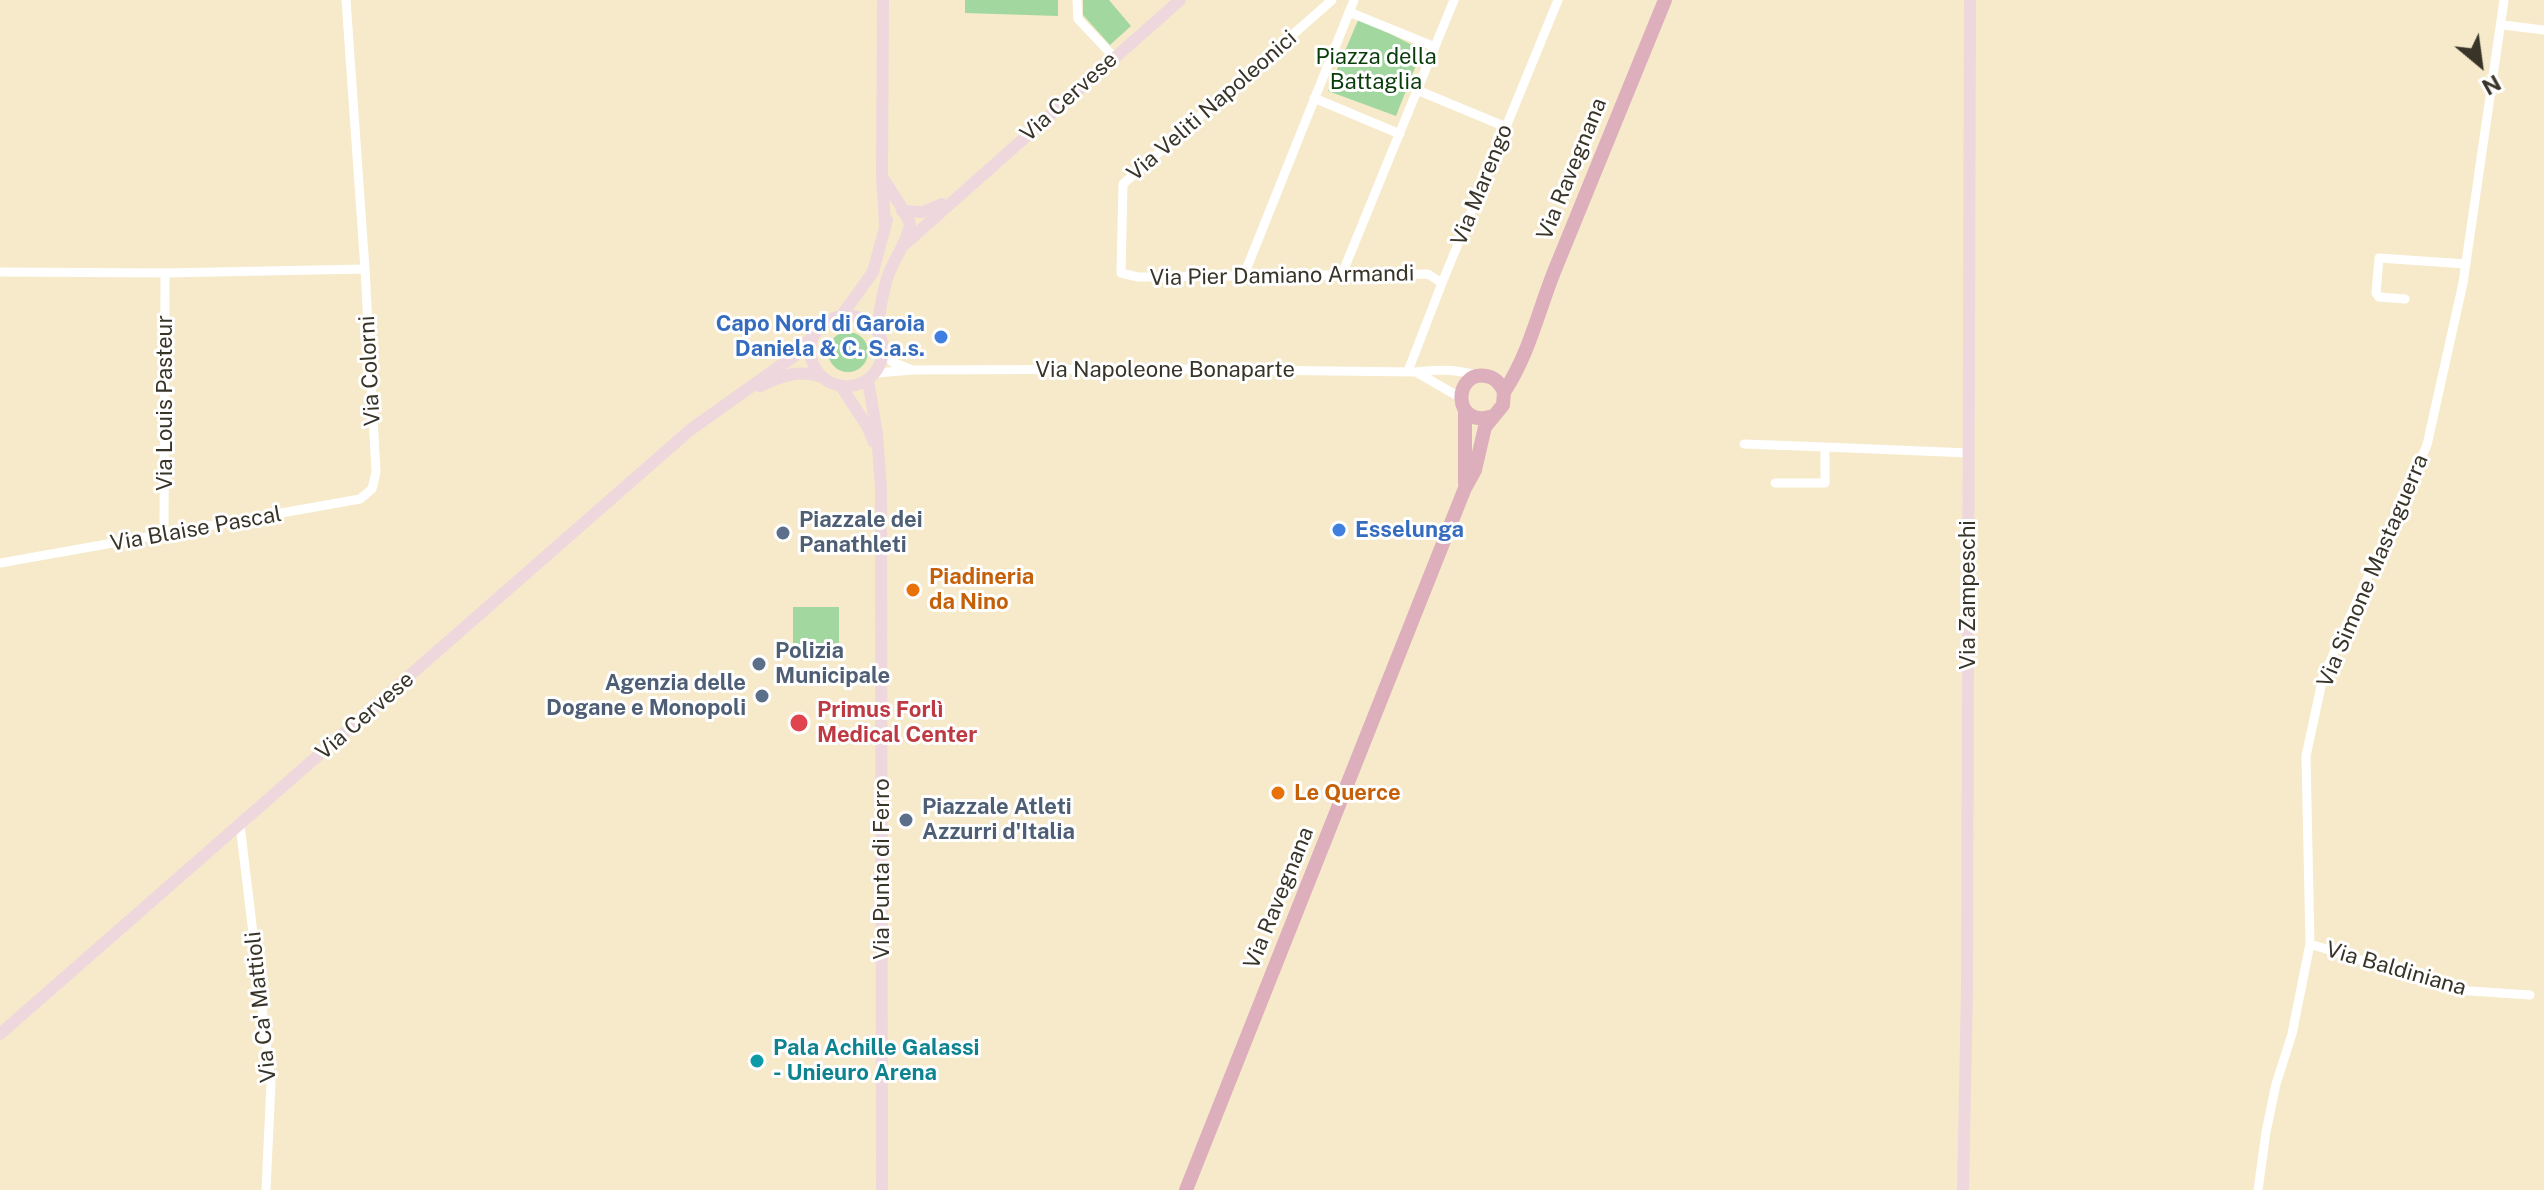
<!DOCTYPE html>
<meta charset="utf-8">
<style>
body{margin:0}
#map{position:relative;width:2544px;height:1190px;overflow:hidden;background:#f6eacb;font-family:"Public Sans",sans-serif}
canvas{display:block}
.north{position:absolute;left:2440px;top:24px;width:80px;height:80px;-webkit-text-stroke:6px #fff;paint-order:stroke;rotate:151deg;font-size:22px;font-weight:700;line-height:32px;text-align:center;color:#393428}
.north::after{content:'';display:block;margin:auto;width:28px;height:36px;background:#393428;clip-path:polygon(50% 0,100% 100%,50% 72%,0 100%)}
</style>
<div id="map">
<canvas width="2544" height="1190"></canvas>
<div class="north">N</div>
</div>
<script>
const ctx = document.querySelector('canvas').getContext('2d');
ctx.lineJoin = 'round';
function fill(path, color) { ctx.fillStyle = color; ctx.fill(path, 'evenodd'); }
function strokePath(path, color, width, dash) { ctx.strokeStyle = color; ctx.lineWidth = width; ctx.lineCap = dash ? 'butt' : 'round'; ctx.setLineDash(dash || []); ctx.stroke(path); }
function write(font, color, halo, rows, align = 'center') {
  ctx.font = font + ' "Public Sans",sans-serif'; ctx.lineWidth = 6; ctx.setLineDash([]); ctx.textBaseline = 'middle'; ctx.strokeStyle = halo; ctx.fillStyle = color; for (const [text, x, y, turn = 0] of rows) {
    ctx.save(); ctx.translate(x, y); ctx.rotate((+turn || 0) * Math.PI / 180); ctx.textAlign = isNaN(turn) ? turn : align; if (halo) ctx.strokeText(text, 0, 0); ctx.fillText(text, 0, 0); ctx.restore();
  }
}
const green = new Path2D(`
 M965 0H1058V16L965 13Z
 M1083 0H1109L1131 26 1110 45 1083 15Z
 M1359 18 1422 50 1396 116 1328 91Z
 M828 352a20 20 0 1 1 40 0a20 20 0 1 1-40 0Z
 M793 607H839V646H793Z`);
const street = new Path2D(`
 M1077 0 1078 19 1114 57
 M1332 0 1123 184 1121 273 1138 277 1428 274 1442 283
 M1349 12 1435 47
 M2503 25 2544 30
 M1417 90 1506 127
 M1314 98 1400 134
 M0 272 165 273 365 269 346 0
 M1342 274 1454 0
 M1244 275 1354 0
 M2405 299 2379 297 2376 293 2379 258 2466 264
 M883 351 892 362 910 369
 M1408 371 1442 283 1558 0
 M1416 372 1461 398
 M876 373 913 370 1165 369 1416 372C1438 369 1458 369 1479 376
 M1744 444 1825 447V483H1775
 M1825 447 1969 453
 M164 534 165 273
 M0 563 360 499 372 489 376 472 365 269
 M240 825 271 1083 266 1190
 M2310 944 2455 990 2530 995
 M2258 1190 2266 1132 2276 1084 2292 1034 2310 944 2306 756 2323 677 2427 445 2463 283 2504 0`);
const secondary = new Path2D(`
 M883 0 882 176 885 225
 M902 211 923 212 942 204
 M905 244 1180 0
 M842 315 873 272 887 220
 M879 334C850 291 790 331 817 371 825 382 837 387 849 386 869 385 883 368 883 349 883 343 880 337 879 331 878 315 882 297 886 282 891 262 906 246 910 225 908 213 889 190 882 176
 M868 380 877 434 881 488 882 1190
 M760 386C781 376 799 369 822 377
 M841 386 867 426 874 442
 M0 1034 690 430 794 356 814 335
 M1963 1190 1967 989 1970 0`);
const primary = new Path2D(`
 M1504 392C1529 355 1539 308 1556 267 1592 178 1629 89 1665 0
 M1465 484V410
 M1186 1190 1465 488 1475 470 1485 427 1503 405 1504 392C1500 383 1495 377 1486 376 1453 370 1451 430 1494 416`);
const markers = [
 [941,337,8,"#3f7fe0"],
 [1339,530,8,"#3f7fe0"],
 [783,533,8,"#5c6f8a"],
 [913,590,8,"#e8710a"],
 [759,664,8,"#5c6f8a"],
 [762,696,8,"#5c6f8a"],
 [799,723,10,"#e0444e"],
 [1278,793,8,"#e8710a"],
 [906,820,8,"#5c6f8a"],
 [757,1061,8,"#0f9aa8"]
];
const parkNames = [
 ["Piazza della",1376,57],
 ["Battaglia",1376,82]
];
const streetNames = [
 ["Via Cervese",1069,97,-42],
 ["Via Veliti Napoleonici",1212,106,-41],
 ["Via Ravegnana",1572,169,-68],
 ["Via Marengo",1482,185,-68],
 ["Via Pier Damiano Armandi",1282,276,-1],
 ["Via Napoleone Bonaparte",1165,370],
 ["Via Colorni",370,371,-93],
 ["Via Louis Pasteur",165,403,-90],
 ["Via Blaise Pascal",196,529,-10],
 ["Via Simone Mastaguerra",2373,571,-67],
 ["Via Zampeschi",1968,595,-90],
 ["Via Cervese",365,716,-41],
 ["Via Punta di Ferro",882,869,-90],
 ["Via Ravegnana",1279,898,-68],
 ["Via Baldiniana",2396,969,16],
 ["Via Ca' Mattioli",261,1007,-96]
];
const shopNames = [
 ["Capo Nord di Garoia",925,324],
 ["Daniela & C. S.a.s.",925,349],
 ["Esselunga",1355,530,"left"]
];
const serviceNames = [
 ["Piazzale dei",799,520],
 ["Panathleti",799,545],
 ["Polizia",775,651],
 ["Municipale",775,676],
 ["Agenzia delle",746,683,"right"],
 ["Dogane e Monopoli",746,708,"right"],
 ["Piazzale Atleti",922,807],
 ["Azzurri d'Italia",922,832]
];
const foodNames = [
 ["Piadineria",929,577],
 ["da Nino",929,602],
 ["Le Querce",1294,793]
];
const healthNames = [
 ["Primus Forlì",817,710],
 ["Medical Center",817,735]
];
const cultureNames = [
 ["Pala Achille Galassi",773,1048],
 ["- Unieuro Arena",773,1073]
];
fill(green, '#a2d89f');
strokePath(street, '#fff', 9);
strokePath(secondary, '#eed7dd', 12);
strokePath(primary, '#ddafbc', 14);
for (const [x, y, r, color] of markers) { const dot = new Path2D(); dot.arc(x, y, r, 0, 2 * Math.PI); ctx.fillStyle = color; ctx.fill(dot); strokePath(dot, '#fff', 3); }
write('22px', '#093d0a', '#fff', parkNames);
write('22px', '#393428', '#fff', streetNames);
write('bold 22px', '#366cbe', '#fff', shopNames, 'right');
write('bold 22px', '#4e5e75', '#fff', serviceNames, 'left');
write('bold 22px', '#c56008', '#fff', foodNames, 'left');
write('bold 22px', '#be3a42', '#fff', healthNames, 'left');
write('bold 22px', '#0d838f', '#fff', cultureNames, 'left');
</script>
